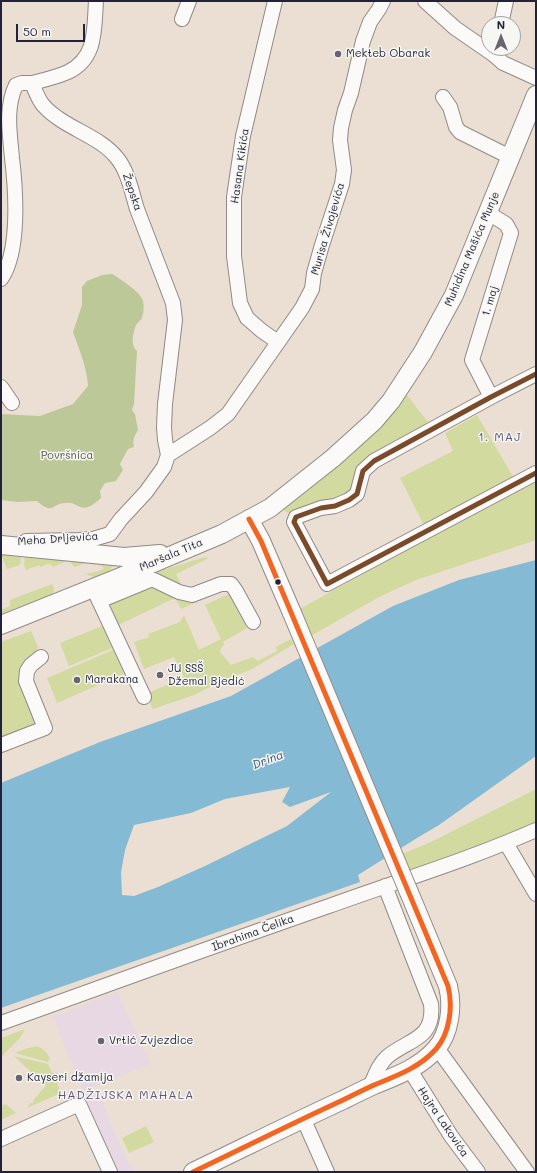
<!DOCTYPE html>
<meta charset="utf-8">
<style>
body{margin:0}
#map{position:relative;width:537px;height:1173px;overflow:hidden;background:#eadfd2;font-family:Mali,sans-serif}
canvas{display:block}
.frame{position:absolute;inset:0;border:2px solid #22223b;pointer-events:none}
.north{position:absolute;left:481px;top:16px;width:40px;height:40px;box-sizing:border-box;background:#f6f6f2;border:1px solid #a1a1a9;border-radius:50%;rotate:0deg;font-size:11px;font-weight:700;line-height:16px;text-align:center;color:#22223b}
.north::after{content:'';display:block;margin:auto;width:14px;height:18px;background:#686470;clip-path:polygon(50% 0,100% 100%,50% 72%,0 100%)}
.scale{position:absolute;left:16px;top:24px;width:69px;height:18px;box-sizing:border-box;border:2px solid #22223b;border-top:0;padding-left:5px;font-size:12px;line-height:14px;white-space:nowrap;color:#22223b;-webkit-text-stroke:3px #f6f6f2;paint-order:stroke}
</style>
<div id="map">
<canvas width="537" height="1173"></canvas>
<div class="frame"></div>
<div class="north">N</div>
<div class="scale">50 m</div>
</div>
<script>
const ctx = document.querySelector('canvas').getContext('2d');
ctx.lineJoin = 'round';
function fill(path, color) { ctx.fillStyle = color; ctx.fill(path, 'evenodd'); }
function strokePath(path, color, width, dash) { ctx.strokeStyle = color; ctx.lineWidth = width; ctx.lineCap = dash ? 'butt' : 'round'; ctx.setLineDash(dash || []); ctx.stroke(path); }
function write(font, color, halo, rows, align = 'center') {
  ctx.font = font + ' Mali,sans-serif'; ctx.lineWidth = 3; ctx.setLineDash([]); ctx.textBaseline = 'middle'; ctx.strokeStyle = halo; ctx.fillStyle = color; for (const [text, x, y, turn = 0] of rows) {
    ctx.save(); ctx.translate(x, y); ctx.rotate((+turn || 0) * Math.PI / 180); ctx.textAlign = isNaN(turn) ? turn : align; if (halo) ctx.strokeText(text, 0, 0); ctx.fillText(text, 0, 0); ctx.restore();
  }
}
const built = new Path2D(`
 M117 992 151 1064 83 1091 53 1017Z
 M98 1093 128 1164 131 1163 135 1172H116L84 1099Z`);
const green = new Path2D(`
 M406 394 431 426 369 460 352 491 346 497 301 512 289 514 281 508Z
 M477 415 515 480 426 529 400 478 453 451 445 433Z
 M536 481V540L416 580 379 597 309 637 296 611 410 548Z
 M1 552 22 553 20 565 7 569 1 554Z
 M25 555 105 560 113 566 102 580 85 574 99 571 103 569V568L102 566 87 563 74 567 69 560 53 567 52 565 48 564 40 567 39 565 26 570 24 565Z
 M205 557 209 558 176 574 186 593 154 576 153 573Z
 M153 583 195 600 197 602 181 609 175 598 114 627 105 604Z
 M52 584 54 588 53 594 1 615V610L10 606V600Z
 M229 594 247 628 223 642 224 645 221 648 220 652 231 665 253 657 258 661 277 651 276 647 291 639 294 644 252 669 224 680 194 695 153 709 146 694 184 677 174 657 144 669 134 642 149 637 148 634 180 622 184 615 199 650 221 639 205 605Z
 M102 626 112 648 69 666 60 643Z
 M31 631 38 647 35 655 21 675 40 723 1 739V642Z
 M113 650 124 674 57 703 47 678Z
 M536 789V825L408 874 400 855 431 842Z
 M25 1029 20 1038 1 1057V1038Z
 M37 1046C44 1049 46 1052 50 1058L48 1062 15 1053 25 1049Z
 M14 1056 48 1064 52 1073H58V1075L55 1077 61 1093 27 1108 30 1103H33L34 1099 46 1086Z
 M6 1104 16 1113 1 1120V1106Z
 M146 1126 154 1142 129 1153 122 1138Z`);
const forest = new Path2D(`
 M112 274C118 277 139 292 141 297 145 303 144 311 142 318 140 321 138 322 136 325 133 333 130 345 137 351L134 404 132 410 135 414 138 430C135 435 132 440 134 447L128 449 120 464 123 470 116 481 105 483 100 491 101 498C94 504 87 511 78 506 74 504 71 502 66 503 51 503 54 516 37 501L18 502 1 500V414L40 416 73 404 88 386C87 367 79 349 73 332L82 305V287L87 281 102 275Z`);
const water = new Path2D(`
 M536 560V756L439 825 417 838 358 875 360 882 1 1008V783L100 742 231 696 393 606 459 580ZM290 787 282 802 290 807 331 792 287 826 205 866 158 887 134 896 122 895 121 872 125 850 134 825 191 813 225 799Z`);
const minor = new Path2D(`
 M275 1 243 136 234 197V256L240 303 247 318 262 331 278 342
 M425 1 455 28 494 55
 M182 19 189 1
 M501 24 506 1
 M494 48V55L503 63 536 78
 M443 97 450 107 456 127 460 132 510 157
 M488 213 506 224 511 233 472 360 491 397
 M1 279C20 252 16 191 12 158 10 134 5 108 16 85L22 83H32
 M536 374 491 397 374 461 363 471 357 494 349 500 335 506 321 508 296 517 294 522 327 584 536 473
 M1 387 12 403
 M168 455 210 428 228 414 302 308 312 289 314 273 322 245 342 184 344 170 340 140 341 128 345 110 351 93 363 41 370 22 379 9 383 1
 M26 541 79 540 93 539 110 534 121 519 146 492 164 467 168 455 165 440 164 427 165 404 175 320 173 303C161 272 149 241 137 209 132 193 128 171 117 158 99 135 63 128 43 105 38 99 35 90 32 83 44 80 57 77 68 72 97 58 94 29 96 1
 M96 594 144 697
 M99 601 150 580H154L179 592 192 595 221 584H231L236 591 253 622
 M1 745 45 728 26 681 27 671 31 665 41 657
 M506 843 536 894
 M1 1023C110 984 219 944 329 906 398 881 468 860 536 830
 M437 1048 527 1172
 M410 1070 451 1136 478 1172
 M370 1087C375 1076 378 1065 387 1057 408 1039 435 1040 431 1004L385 886
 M303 1118 327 1172
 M1 1139 79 1104 110 1172`);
const major = new Path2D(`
 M249 519 261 541 292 613
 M1 545 124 557 160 554
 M1 625 118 578 222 534 270 508 333 458 374 421 391 401 423 352 454 295 536 95
 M193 1172C243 1148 293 1123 343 1100 353 1095 363 1090 374 1085 396 1076 419 1068 436 1049 450 1033 453 1006 448 986L416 909`);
const majorBridge = new Path2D(`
 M292 613 416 909`);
const bus1 = new Path2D(`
 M193 1172C243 1148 293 1123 343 1100 353 1095 363 1090 374 1085 396 1076 419 1068 436 1049 450 1033 453 1006 448 986L261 541 249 519`);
const bus2 = new Path2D(`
 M536 374 491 397 374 461 363 471 357 494 349 500 335 506 321 508 296 517 294 522 327 584 536 473`);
const markers = [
 [338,54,4,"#686470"],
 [278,582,3.5,"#22223b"],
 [160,675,4,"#686470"],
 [77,680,4,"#686470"],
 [101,1041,4,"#686470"],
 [19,1078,4,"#686470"]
];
const poiNames = [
 ["Mekteb Obarak",346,54],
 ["JU SSŠ",168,669],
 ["Džemal Bjedić",168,682],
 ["Marakana",85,680],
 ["Vrtić Zvjezdice",109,1041],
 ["Kayseri džamija",27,1078]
];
const streetNames = [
 ["Hasana Kikića",240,166,-82],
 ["Žepska",132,192,71],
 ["Murisa Živojevića",328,229,-74],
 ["Muhidina Mašića Munje",472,249,-67],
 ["1. maj",490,301,-73],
 ["Meha Drljevića",58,539,-4],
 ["Maršala Tita",171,555,-23],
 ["Ibrahima Čelika",253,933,-20],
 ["Hajra Lakovića",443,1122,56]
];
const parkNames = [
 ["Površnica",67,456]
];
const neighbourhoodNames = [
 ["1. MAJ",500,437],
 ["HADŽIJSKA MAHALA",126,1095]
];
const waterNames = [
 ["Drina",268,760,-21]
];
fill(built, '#e7d8e3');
fill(green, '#d3daa0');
fill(forest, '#bdc898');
fill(water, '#84bad3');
strokePath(minor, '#8f8a87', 16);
strokePath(major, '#8f8a87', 20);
strokePath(minor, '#fcfaf8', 14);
strokePath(major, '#fcfaf8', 18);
strokePath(majorBridge, '#8f8a87', 20, []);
strokePath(majorBridge, '#fcfaf8', 18);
strokePath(bus1, '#f26522', 5);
strokePath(bus2, '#7a4b2a', 5);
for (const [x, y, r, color] of markers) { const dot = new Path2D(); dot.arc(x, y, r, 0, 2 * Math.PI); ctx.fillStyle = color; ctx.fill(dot); strokePath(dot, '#f6f6f2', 1.5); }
write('11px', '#22223b', '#f6f6f2', poiNames, 'left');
write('11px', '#22223b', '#f6f6f2', streetNames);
write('11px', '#52584d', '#f6f6f2', parkNames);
ctx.letterSpacing = '1px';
write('12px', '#635479', '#f6f6f2', neighbourhoodNames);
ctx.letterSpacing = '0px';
write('italic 12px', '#385878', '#f6f6f2', waterNames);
</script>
